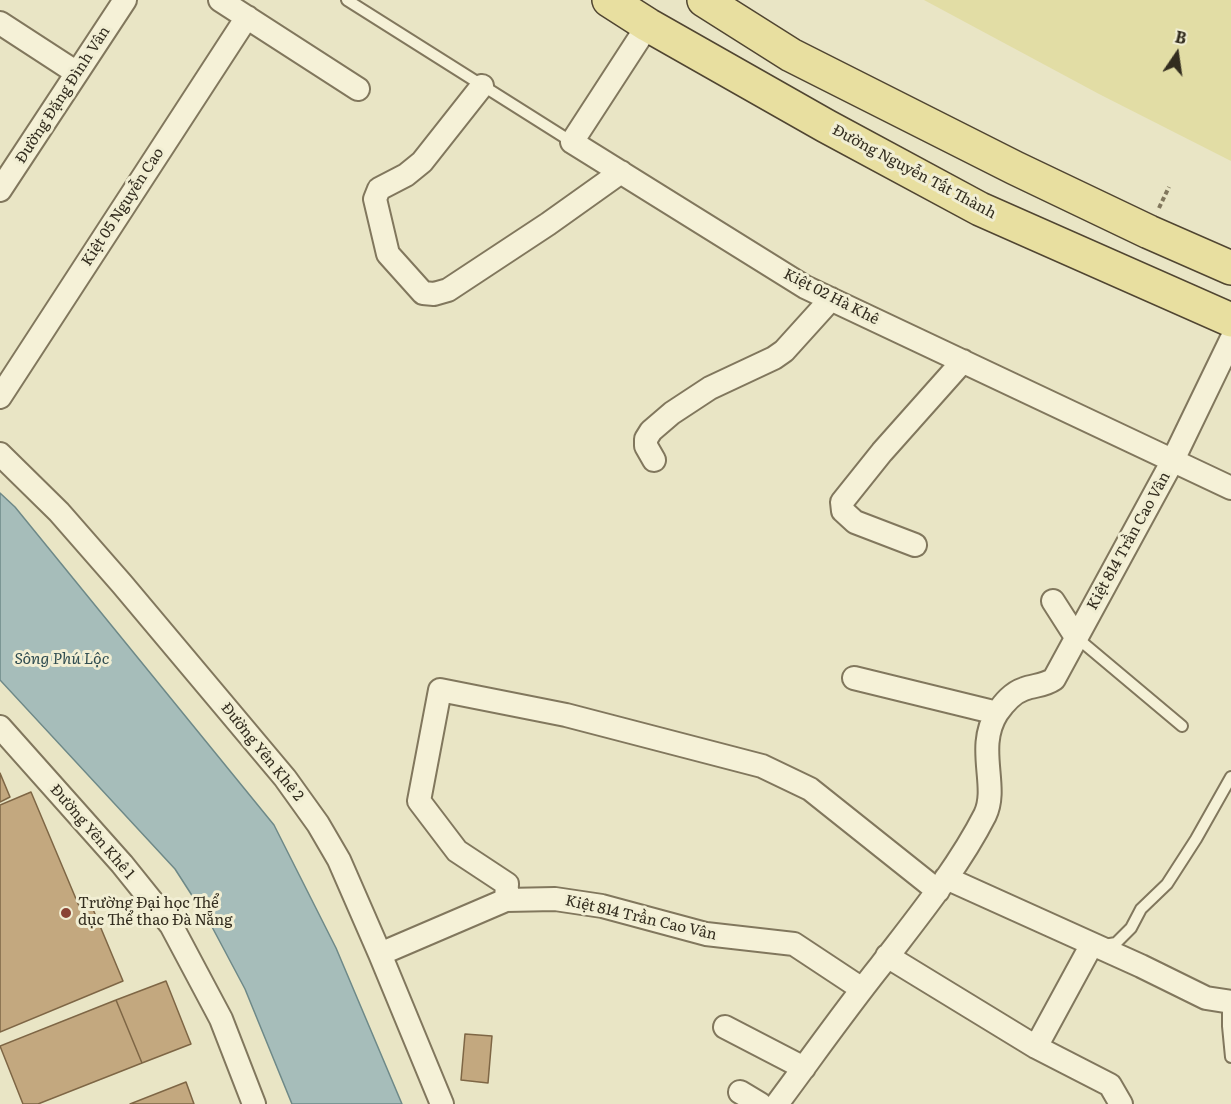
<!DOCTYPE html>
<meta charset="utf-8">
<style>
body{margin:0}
#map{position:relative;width:1231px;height:1104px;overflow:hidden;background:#e9e5c5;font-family:Literata,serif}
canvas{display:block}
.north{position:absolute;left:1147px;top:24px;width:60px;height:60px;-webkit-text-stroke:4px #f1eed3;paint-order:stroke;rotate:13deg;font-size:16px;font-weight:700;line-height:24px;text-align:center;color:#332d1f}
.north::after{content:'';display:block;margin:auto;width:21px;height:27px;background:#332d1f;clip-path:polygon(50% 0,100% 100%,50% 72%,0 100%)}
</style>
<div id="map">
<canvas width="1231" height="1104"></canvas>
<div class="north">B</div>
</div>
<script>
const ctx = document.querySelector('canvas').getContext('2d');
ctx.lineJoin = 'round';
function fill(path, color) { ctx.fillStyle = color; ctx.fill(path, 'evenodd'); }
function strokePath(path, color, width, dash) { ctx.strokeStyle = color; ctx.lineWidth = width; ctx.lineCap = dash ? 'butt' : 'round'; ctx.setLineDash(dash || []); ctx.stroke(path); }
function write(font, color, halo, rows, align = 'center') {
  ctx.font = font + ' Literata,serif'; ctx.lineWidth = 6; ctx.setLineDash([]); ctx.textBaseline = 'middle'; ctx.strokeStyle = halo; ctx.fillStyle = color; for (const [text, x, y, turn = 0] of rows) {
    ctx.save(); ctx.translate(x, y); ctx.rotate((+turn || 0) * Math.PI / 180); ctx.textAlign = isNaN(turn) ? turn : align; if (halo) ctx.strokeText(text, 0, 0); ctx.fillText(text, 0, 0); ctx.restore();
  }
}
const sand = new Path2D(`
 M924 0H1231V161L1099 94Z`);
const water = new Path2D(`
 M0 493 15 507 274 825 336 948 402 1104H292L245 989 211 925 175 869 0 680Z`);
const building = new Path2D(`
 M0 773 10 797 0 802Z
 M31 792 79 906 90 902 123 981 0 1032V805Z
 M166 981 191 1044 142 1063 116 1000Z
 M116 1000 142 1063 38 1104H23L0 1046Z
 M465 1034 492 1036 488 1083 461 1080Z
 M186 1082 194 1104H130Z`);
const path = new Path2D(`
 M1159 208 1169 187`);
const service = new Path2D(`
 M347 0 572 142
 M1076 637 1182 726
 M1104 945 1116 943 1131 928 1141 909 1167 884 1196 839 1231 777
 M1228 1002V1026L1231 1057`);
const minor = new Path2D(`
 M220 0 358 89
 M0 23 77 73
 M648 25 572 142 805 287 1231 488
 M482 86 422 162 406 175 379 189 375 199 388 254 423 293 434 294 448 290 548 224 621 172
 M0 190 125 0
 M0 397 247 17
 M0 454 59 512 122 584 285 778 318 824 339 860 380 954 442 1104
 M654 460 646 446V439L651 431 672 413 710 388 774 358 784 351 831 299
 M915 545 855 522 843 511 842 502 882 452 963 361
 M1053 601 1076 637
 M854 678 997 713
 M0 727 122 864 171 925 221 1019 254 1104
 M946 878 1141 966 1206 998 1231 1002
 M506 900 507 884 457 851 419 801 440 690 566 715 762 766 810 789 938 891
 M380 954 506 900 555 899 602 906 706 934 794 944 862 989
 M887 956 1036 1047 1110 1085 1121 1104
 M725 1027 804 1068
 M1036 1047 1092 944
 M740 1092 760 1104
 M777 1104C812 1057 845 1010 881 965 917 918 958 868 985 815 999 786 975 748 997 713 1004 703 1012 693 1024 689 1034 685 1044 686 1054 679L1172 462 1231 340`);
const primary = new Path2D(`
 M609 0 648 25 826 126 980 209 1231 320
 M704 0 791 55 1015 168 1149 232 1231 268`);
const markers = [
 [66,913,6,"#8a4334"]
];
const streetNames = [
 ["Đường Đặng Đình Vân",63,95,-57],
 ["Đường Nguyễn Tất Thành",914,172,28],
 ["Kiệt 05 Nguyễn Cao",123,207,-57],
 ["Kiệt 02 Hà Khê",831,297,27],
 ["Kiệt 814 Trần Cao Vân",1129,541,-61],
 ["Đường Yên Khê 2",262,752,51],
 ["Đường Yên Khê 1",92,832,49],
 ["Kiệt 814 Trần Cao Vân",641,918,13]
];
const poiNames = [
 ["Trường Đại học Thể",78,904],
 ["dục Thể thao Đà Nẵng",78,921]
];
const waterNames = [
 ["Sông Phú Lộc",62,659]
];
fill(sand, '#e2dda5');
fill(water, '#a6bdba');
strokePath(water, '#6e8988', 1.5);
fill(building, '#c3a87f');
strokePath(building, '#7e6645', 1.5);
strokePath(service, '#81775d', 14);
strokePath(minor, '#81775d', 26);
strokePath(primary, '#504531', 36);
strokePath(path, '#81775d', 4, [4.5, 3]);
strokePath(service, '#f5f1d7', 10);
strokePath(minor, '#f5f1d7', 22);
strokePath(primary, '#e8dfa0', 33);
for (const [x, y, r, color] of markers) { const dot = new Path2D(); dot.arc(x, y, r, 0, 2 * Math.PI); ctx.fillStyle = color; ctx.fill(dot); strokePath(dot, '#f1eed3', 2); }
write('15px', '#332d1f', '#f1eed3', streetNames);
write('15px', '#332d1f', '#f1eed3', poiNames, 'left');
write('italic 16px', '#304d51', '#f1eed3', waterNames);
</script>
